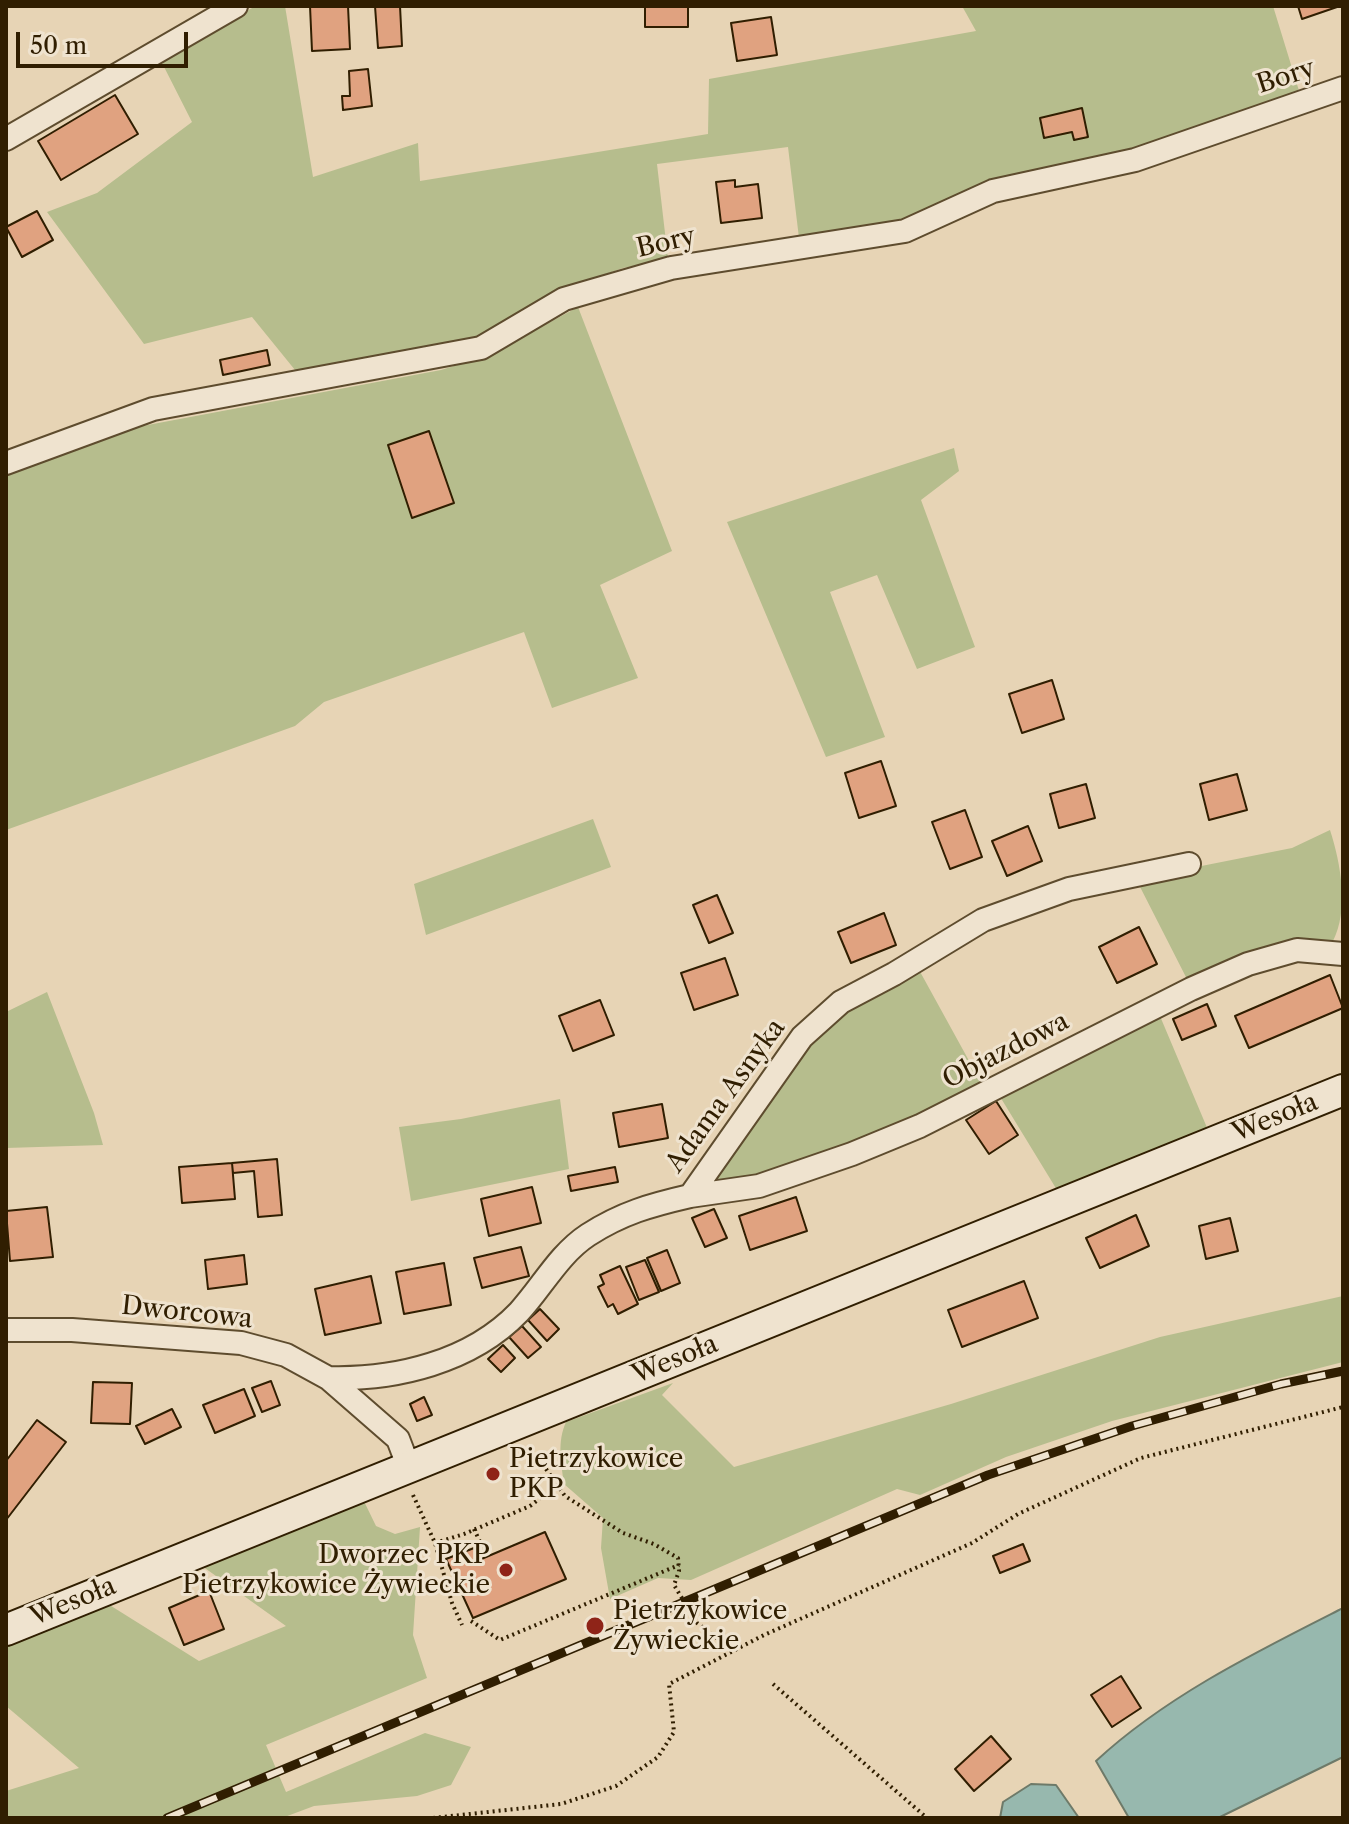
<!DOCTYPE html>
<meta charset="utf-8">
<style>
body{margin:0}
#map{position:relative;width:1349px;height:1824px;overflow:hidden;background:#e7d4b5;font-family:"Libre Caslon Text",serif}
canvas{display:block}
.frame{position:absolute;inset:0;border:8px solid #301e01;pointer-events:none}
.scale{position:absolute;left:16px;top:32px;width:172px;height:36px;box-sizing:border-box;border:4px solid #301e01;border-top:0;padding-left:10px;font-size:24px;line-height:28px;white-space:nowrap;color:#301e01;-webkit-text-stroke:6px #efe3cf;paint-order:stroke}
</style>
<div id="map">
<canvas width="1349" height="1824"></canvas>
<div class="frame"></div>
<div class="scale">50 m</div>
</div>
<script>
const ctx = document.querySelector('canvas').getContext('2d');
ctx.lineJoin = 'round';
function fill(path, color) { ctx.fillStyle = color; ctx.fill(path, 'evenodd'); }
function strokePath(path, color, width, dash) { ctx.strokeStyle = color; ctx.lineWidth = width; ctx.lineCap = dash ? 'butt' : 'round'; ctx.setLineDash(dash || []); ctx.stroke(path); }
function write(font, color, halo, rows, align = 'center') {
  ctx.font = font + ' "Libre Caslon Text",serif'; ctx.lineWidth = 6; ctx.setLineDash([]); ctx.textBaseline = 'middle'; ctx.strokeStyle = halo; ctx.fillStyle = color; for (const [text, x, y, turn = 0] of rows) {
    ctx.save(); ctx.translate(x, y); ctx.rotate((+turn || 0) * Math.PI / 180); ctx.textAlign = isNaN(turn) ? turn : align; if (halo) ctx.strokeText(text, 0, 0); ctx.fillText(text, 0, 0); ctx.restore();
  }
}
const green = new Path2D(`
 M256 6H285L313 177 418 143 420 181 708 134 709 79 976 31 962 6H1273L1300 94 1125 156 906 222 799 238 788 147 657 164 668 259 623 268 580 283 464 345 407 358 295 370 252 317 144 344 47 212 97 193 192 122 159 57Z
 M578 307 672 551 600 585 638 678 552 708 524 632 324 702 295 726 6 830V473L105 433 441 370 489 355Z
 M954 448 959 471 921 500 975 647 917 669 877 575 830 592 885 737 826 757 727 522Z
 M593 819 611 867 426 935 414 884Z
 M1330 830C1341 864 1349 910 1333 941L1277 948 1189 983 1136 879 1292 848Z
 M918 968 984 1088 916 1122 731 1185 712 1182 802 1045 842 1011Z
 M47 992 94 1113 103 1145 6 1148V1012Z
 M1157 1009 1208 1130 1057 1190 999 1095Z
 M560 1099 569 1169 411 1201 399 1127 461 1119Z
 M1343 1296V1362L1112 1421 1006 1457 920 1495 897 1489 691 1580 658 1578 610 1599 601 1548 603 1518 564 1484C561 1462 557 1442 566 1422L673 1383 662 1395 734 1467 951 1404 1160 1337Z
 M358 1489 376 1526 395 1534 420 1527 413 1635 427 1678 266 1745 286 1792 425 1733 471 1747 451 1785 417 1796 314 1806 282 1818H6V1791L79 1768 6 1706V1630L92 1594 199 1661 286 1626 188 1556Z`);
const water = new Path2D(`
 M1343 1608V1757L1218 1818H1129L1096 1761C1166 1696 1258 1651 1343 1608Z
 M1031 1784 1056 1785 1079 1818H1000L1003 1802Z`);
const building = new Path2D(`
 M310 6H348L350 49 312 51Z
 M375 6H400L402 46 378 48Z
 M645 6H688V27H645Z
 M1298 6H1337V7L1302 19Z
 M771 17 777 55 737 61 731 23Z
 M368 69 372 106 343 110 342 96H350L349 71Z
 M115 95 138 134 61 180 38 141Z
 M1082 108 1088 137 1074 140 1072 132 1044 138 1040 118Z
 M735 180V187L758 184 762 218 721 223 716 182Z
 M37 211 53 240 22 257 6 227Z
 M267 350 270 365 223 375 220 360Z
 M429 431 454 503 412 518 388 445Z
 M1052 680 1064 719 1022 733 1009 694Z
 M881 761 896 806 859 818 845 773Z
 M1237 774 1247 810 1209 820 1200 784Z
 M1086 784 1095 818 1059 828 1050 794Z
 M965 810 982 857 950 869 932 822Z
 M1028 826 1042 861 1007 876 992 841Z
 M717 895 733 933 709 943 693 905Z
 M884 913 896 945 851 963 838 932Z
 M1139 927 1157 964 1117 983 1099 947Z
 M725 958 738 995 694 1010 681 973Z
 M1330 975 1343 1008 1249 1048 1235 1016Z
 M600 1000 614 1035 573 1051 559 1016Z
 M1207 1004 1216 1026 1182 1040 1173 1019Z
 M996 1101 1018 1135 989 1154 966 1120Z
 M662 1104 668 1138 619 1147 613 1113Z
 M277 1159 282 1215 258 1217 254 1171 233 1173 232 1163Z
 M232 1163 235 1199 182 1203 179 1167Z
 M615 1167 618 1182 571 1191 568 1176Z
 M532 1187 541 1223 489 1236 481 1199Z
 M796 1197 807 1231 750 1250 739 1216Z
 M47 1207 53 1257 10 1261 6 1211Z
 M714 1209 727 1238 705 1247 692 1218Z
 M1136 1215 1149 1246 1100 1268 1086 1238Z
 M1230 1218 1238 1251 1206 1259 1199 1226Z
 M521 1247 529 1276 482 1288 474 1258Z
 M667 1250 680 1283 661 1291 647 1258Z
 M244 1255 247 1284 208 1289 205 1260Z
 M645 1260 659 1292 639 1300 626 1267Z
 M444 1263 451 1305 404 1314 396 1272Z
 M620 1266 638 1304 618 1314 613 1304 608 1307 598 1287 604 1284 600 1275Z
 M371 1276 381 1323 325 1335 315 1289Z
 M1024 1281 1038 1318 962 1347 948 1310Z
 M540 1309 559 1329 547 1341 528 1320Z
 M522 1326 541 1347 528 1358 509 1337Z
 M503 1345 515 1358 501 1372 488 1359Z
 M271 1381 280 1405 262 1412 252 1388Z
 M93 1382 132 1383 130 1424 91 1423Z
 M244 1389 255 1416 215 1433 203 1405Z
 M424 1397 432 1415 417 1421 410 1404Z
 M172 1409 181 1427 145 1444 136 1426Z
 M37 1420 66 1442 6 1520V1461Z
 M545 1532 566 1579 473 1618 446 1559 474 1548 479 1560Z
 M1023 1544 1030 1561 1000 1573 993 1556Z
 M209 1591 224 1629 184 1645 169 1608Z
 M1121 1676 1141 1708 1112 1727 1091 1695Z
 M991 1736 1011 1759 974 1791 955 1769Z`);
const path = new Path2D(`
 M546 1469 565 1496 623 1533 654 1544 678 1558 679 1571 674 1585 697 1623 726 1645
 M413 1495 435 1543 452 1603 462 1625
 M474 1529 487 1557
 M435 1543 464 1534 530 1506 557 1485
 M471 1621 500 1640 679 1565
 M773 1684 927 1818
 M433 1818 561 1804 616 1786 658 1757 674 1732 669 1684 764 1635 972 1543 1018 1514 1141 1458 1343 1407`);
const street = new Path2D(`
 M6 139 236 6
 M6 463 153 409 481 348 564 299 671 268 905 231 993 191 1135 160 1343 88
 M690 1196 759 1186 852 1154 920 1126 1191 989 1248 964 1297 950 1343 954
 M6 1330H72L241 1343 286 1355 328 1378 398 1439 409 1468
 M328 1378C396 1380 471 1362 519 1312 542 1287 559 1254 588 1235 622 1213 651 1205 690 1196L802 1037 841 1002 894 974 983 920 1069 889 1189 864`);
const secondary = new Path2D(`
 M6 1630 1343 1090`);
const rail = new Path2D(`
 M167 1818 988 1475 1132 1426 1281 1384 1343 1371`);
const markers = [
 [493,1474,8,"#8f2418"],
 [506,1570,8,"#8f2418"],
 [595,1626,10,"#8f2418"]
];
const streetNames = [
 ["Bory",1286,77,-18],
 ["Bory",666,243,-13],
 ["Objazdowa",1006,1051,-27],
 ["Adama Asnyka",726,1096,-54],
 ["Wesoła",1275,1118,-22],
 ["Dworcowa",187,1313,6],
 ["Wesoła",675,1360,-22],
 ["Wesoła",73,1602,-22]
];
const poiNames = [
 ["Pietrzykowice",509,1459],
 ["PKP",509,1489],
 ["Dworzec PKP",490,1555,"right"],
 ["Pietrzykowice Żywieckie",490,1585,"right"],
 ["Pietrzykowice",613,1611],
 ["Żywieckie",613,1641]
];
fill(green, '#b6bd8d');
fill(water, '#97b8ae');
strokePath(water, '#6e7a69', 2);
fill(building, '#e0a280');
strokePath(building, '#301e01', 2);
strokePath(street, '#5e4c2e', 26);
strokePath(secondary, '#301e01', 34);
strokePath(path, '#301e01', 4, [2, 4]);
strokePath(street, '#efe3cf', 22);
strokePath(secondary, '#efe3cf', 30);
strokePath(rail, '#301e01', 9);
strokePath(rail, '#efe3cf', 6, [18]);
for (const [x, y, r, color] of markers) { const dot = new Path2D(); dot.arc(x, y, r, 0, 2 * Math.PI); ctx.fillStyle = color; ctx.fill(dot); strokePath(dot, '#efe3cf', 3); }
write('26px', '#301e01', '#efe3cf', streetNames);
write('26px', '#301e01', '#efe3cf', poiNames, 'left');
</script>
